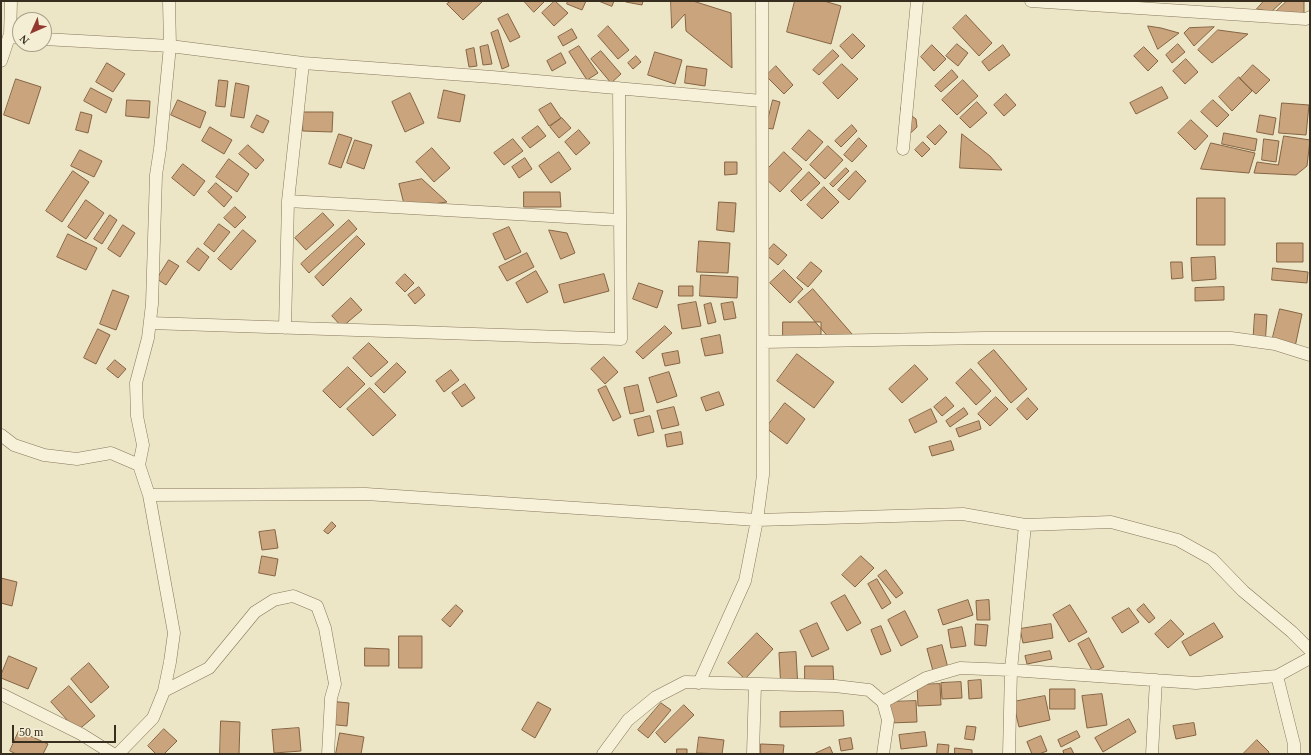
<!DOCTYPE html>
<style>
body{margin:0}
#map{position:relative;width:1311px;height:755px;overflow:hidden;background:#ece5c6;font-family:Georgia,serif}
canvas{display:block}
.frame{position:absolute;inset:0;border:2px solid #382e1f;pointer-events:none}
.north{position:absolute;left:12px;top:12px;width:40px;height:40px;box-sizing:border-box;background:#f4eed5;border:1px solid #a9a18c;border-radius:50%;rotate:225deg;font-size:11px;font-weight:700;line-height:16px;text-align:center;color:#382e1f}
.north::after{content:'';display:block;margin:auto;width:14px;height:18px;background:#93382f;clip-path:polygon(50% 0,100% 100%,50% 72%,0 100%)}
.scale{position:absolute;left:12px;top:725px;width:104px;height:18px;box-sizing:border-box;border:2px solid #382e1f;border-top:0;padding-left:5px;font-size:12px;line-height:14px;white-space:nowrap;color:#382e1f;-webkit-text-stroke:3px #f4eed5;paint-order:stroke}
</style>
<div id="map">
<canvas width="1311" height="755"></canvas>
<div class="frame"></div>
<div class="north">N</div>
<div class="scale">50 m</div>
</div>
<script>
const ctx = document.querySelector('canvas').getContext('2d');
ctx.lineJoin = 'round';
function fill(path, color) { ctx.fillStyle = color; ctx.fill(path, 'evenodd'); }
function strokePath(path, color, width, dash) { ctx.strokeStyle = color; ctx.lineWidth = width; ctx.lineCap = dash ? 'butt' : 'round'; ctx.setLineDash(dash || []); ctx.stroke(path); }
const building = new Path2D(`
 M451 1H483L463 20 447 4Z
 M524 1H545L534 12Z
 M555 1 568 13 554 26 542 13Z
 M568 1H586L582 10 567 4Z
 M599 1H614L612 6Z
 M626 1H643L642 5 626 2Z
 M671 1H693L731 13 732 68 686 31 685 14 672 28Z
 M795 1H824L841 6 831 44 787 32Z
 M1264 1H1283L1271 12 1257 9Z
 M1287 1H1304V20H1267Z
 M508 14 520 37 510 42 498 19Z
 M966 15 992 43 979 56 953 28Z
 M608 26 629 50 618 59 598 36Z
 M1148 26 1161 28 1179 33 1158 49Z
 M1214 27 1194 46 1184 33 1189 28Z
 M572 29 577 38 563 46 558 37Z
 M498 30 509 66 502 69 491 33Z
 M1218 30 1248 34 1212 63 1198 50Z
 M853 34 865 46 852 59 840 46Z
 M957 44 968 53 958 66 946 56Z
 M1178 44 1185 52 1172 63 1166 55Z
 M488 45 492 64 483 65 480 47Z
 M932 45 946 59 934 71 921 57Z
 M1003 45 1010 55 989 71 982 62Z
 M579 46 598 73 587 80 569 52Z
 M1144 47 1158 61 1148 71 1134 56Z
 M474 48 477 66 469 67 466 50Z
 M833 50 839 56 819 75 813 70Z
 M601 51 621 74 611 83 591 59Z
 M655 52 682 60 675 84 648 75Z
 M561 53 566 63 552 71 547 61Z
 M636 56 641 62 633 69 628 63Z
 M1186 59 1198 72 1185 84 1173 71Z
 M107 63 125 74 113 92 96 82Z
 M842 64 858 79 838 99 823 83Z
 M1253 65 1270 80 1256 94 1240 79Z
 M687 66 707 69 705 86 685 83Z
 M776 66 793 85 784 94 766 76Z
 M952 70 958 77 941 92 935 86Z
 M1239 77 1252 91 1232 111 1219 97Z
 M16 79 41 87 29 124 4 115Z
 M219 80 228 81 225 107 216 106Z
 M963 80 978 96 957 115 942 100Z
 M236 83 249 86 244 118 231 116Z
 M1162 87 1168 98 1136 114 1130 103Z
 M91 88 112 99 106 113 84 101Z
 M444 90 465 95 460 122 438 118Z
 M410 93 424 123 405 132 392 102Z
 M1006 94 1016 105 1004 116 994 105Z
 M127 100 150 101 149 118 126 116Z
 M178 100 206 112 200 128 171 115Z
 M773 100 780 102 773 129 766 128Z
 M1213 100 1229 115 1217 127 1201 112Z
 M977 102 987 113 970 128 960 118Z
 M551 103 561 118 549 126 539 110Z
 M1282 103 1309 105 1306 135 1279 133Z
 M901 108 916 119 917 127 900 143Z
 M81 112 92 115 88 133 76 130Z
 M303 112H333L332 132 303 131Z
 M257 115 269 121 263 133 251 127Z
 M1260 115 1276 118 1273 135 1257 132Z
 M562 118 571 128 559 138 550 127Z
 M1191 120 1208 136 1195 150 1178 133Z
 M852 125 857 131 841 147 835 141Z
 M940 125 947 132 935 145 927 137Z
 M538 126 546 136 530 148 522 138Z
 M210 127 232 140 224 154 202 141Z
 M579 130 590 143 576 155 565 142Z
 M809 130 823 142 806 161 792 149Z
 M1224 133 1257 139 1255 151 1222 144Z
 M339 134 352 138 341 168 329 164Z
 M962 134 990 156 1002 170 960 168Z
 M1284 136 1310 140 1307 166 1296 175 1254 173 1257 162 1278 165Z
 M859 138 867 146 852 162 844 155Z
 M513 139 523 151 504 165 494 153Z
 M1264 139 1279 141 1276 162 1262 160Z
 M355 140 372 145 364 169 347 163Z
 M923 142 930 149 922 157 915 150Z
 M1211 143 1255 153 1249 173 1201 169Z
 M248 145 264 160 256 169 239 154Z
 M828 146 843 160 825 179 810 165Z
 M432 148 450 168 434 182 416 162Z
 M80 150 102 161 94 177 71 166Z
 M559 152 571 169 551 183 539 166Z
 M784 152 802 169 780 192 762 175Z
 M525 158 532 169 519 178 512 167Z
 M229 159 249 174 237 192 216 177Z
 M725 162H737V174L725 175Z
 M183 164 205 181 194 196 172 178Z
 M846 168 849 171 833 187 830 184Z
 M73 171 89 182 62 222 46 211Z
 M856 171 866 181 849 200 838 190Z
 M809 172 820 183 801 201 791 191Z
 M422 179 447 202 405 208 399 184Z
 M216 183 232 197 224 207 208 192Z
 M824 187 839 202 822 219 807 205Z
 M524 192H560L561 207H524Z
 M1197 198H1225V245H1197Z
 M86 200 104 213 86 239 68 227Z
 M719 202 736 203 734 232 717 230Z
 M235 207 246 217 235 228 224 218Z
 M323 213 334 225 306 250 295 238Z
 M110 215 117 220 102 244 94 239Z
 M349 220 357 229 309 273 301 264Z
 M219 224 230 232 214 252 204 244Z
 M123 225 135 233 120 257 108 249Z
 M509 227 521 252 505 260 493 234Z
 M243 230 256 241 231 270 218 259Z
 M549 230 567 233 575 253 561 259Z
 M68 234 97 248 86 270 57 257Z
 M357 236 365 244 323 286 315 277Z
 M699 241 730 243 728 273 697 272Z
 M1277 243H1303V262H1277Z
 M774 244 787 255 778 265 765 254Z
 M198 248 209 257 199 271 187 262Z
 M527 253 534 267 507 281 499 267Z
 M1215 257 1216 279 1192 281 1191 258Z
 M169 260 179 266 166 285 157 279Z
 M811 262 822 271 808 287 797 278Z
 M1171 262H1182L1183 278 1172 279Z
 M1273 268 1308 272 1307 283 1272 280Z
 M784 270 803 289 790 303 770 283Z
 M536 271 548 292 527 303 516 283Z
 M405 274 414 283 405 292 396 283Z
 M604 274 609 291 564 303 559 285Z
 M701 275 738 277 737 298 700 296Z
 M639 283 663 291 657 308 633 299Z
 M679 286H693V296H679Z
 M419 287 425 295 415 304 408 295Z
 M1224 287V300L1195 301V288Z
 M813 289 852 334 837 347 798 302Z
 M113 290 129 296 116 330 100 324Z
 M351 298 362 310 342 327 332 316Z
 M696 302 701 326 682 329 678 305Z
 M733 302 736 318 724 320 721 304Z
 M711 303 716 322 708 324 704 305Z
 M1280 309 1302 314 1295 347 1272 341Z
 M1255 314 1267 315 1265 346 1253 345Z
 M783 322H821V338H783Z
 M665 326 672 333 643 359 636 352Z
 M98 329 110 335 96 364 84 358Z
 M720 335 723 353 705 356 701 339Z
 M369 343 388 362 371 377 353 358Z
 M994 350 1027 389 1011 403 978 363Z
 M678 351 680 363 665 366 662 354Z
 M797 354 834 382 814 408 777 381Z
 M604 357 618 372 605 384 591 369Z
 M115 360 126 369 118 378 107 369Z
 M397 363 406 372 384 393 375 384Z
 M915 365 928 379 902 403 889 389Z
 M348 367 365 384 340 408 323 391Z
 M971 369 991 391 976 405 956 383Z
 M451 370 459 380 444 392 436 381Z
 M669 372 677 396 657 403 649 378Z
 M465 384 475 398 462 407 452 393Z
 M638 385 644 411 630 414 624 388Z
 M606 386 621 417 613 421 598 390Z
 M370 388 396 415 373 436 347 409Z
 M719 392 724 405 706 411 701 398Z
 M946 397 954 406 942 416 934 407Z
 M996 397 1008 409 990 426 978 414Z
 M1028 398 1038 409 1027 420 1017 409Z
 M785 403 805 419 787 444 766 428Z
 M674 407 679 425 662 429 657 411Z
 M964 408 968 414 950 427 946 421Z
 M931 409 937 422 915 433 909 420Z
 M650 416 654 432 638 436 634 420Z
 M979 421 981 429 959 437 956 429Z
 M681 432 683 444 667 447 665 435Z
 M951 441 954 450 932 456 929 447Z
 M332 522 336 526 328 534 324 531Z
 M275 530 278 548 262 550 259 532Z
 M262 556 278 559 275 576 259 573Z
 M861 556 874 568 855 587 842 575Z
 M886 570 903 593 896 598 878 576Z
 M1 578 17 582 12 606 1 603Z
 M877 579 891 603 882 609 868 584Z
 M845 595 861 623 847 631 831 603Z
 M968 600 973 615 943 625 938 610Z
 M989 600 990 620H977L976 601Z
 M1144 604 1155 618 1149 623 1137 610Z
 M456 605 463 611 450 627 442 620Z
 M1070 605 1087 632 1069 642 1053 615Z
 M1129 608 1139 622 1122 633 1112 618Z
 M905 611 918 637 901 646 888 620Z
 M1171 620 1184 634 1168 648 1155 634Z
 M817 623 829 649 812 657 800 631Z
 M1214 623 1223 637 1190 656 1182 642Z
 M976 624 988 625 986 646 975 645Z
 M1051 624 1053 638 1023 643 1020 629Z
 M881 626 891 651 881 655 871 630Z
 M962 627 966 646 951 648 948 630Z
 M757 633 773 649 745 679 728 663Z
 M399 636H422V668H399Z
 M1089 638 1104 667 1093 672 1078 644Z
 M942 645 948 668 933 671 927 649Z
 M365 648 389 649V666H365Z
 M1050 651 1052 659 1027 664 1025 656Z
 M796 652 798 689 781 690 779 653Z
 M9 656 37 668 28 689 1 678V675Z
 M89 663 109 687 91 703 71 679Z
 M805 666H833L834 687 805 688Z
 M981 680 982 698 969 699 968 681Z
 M961 682 962 698 942 699 941 683Z
 M940 684 941 705 918 706 917 685Z
 M69 686 95 716 77 731 51 702Z
 M1050 689H1075V709H1050Z
 M1102 694 1107 725 1087 728 1082 696Z
 M1045 696 1050 720 1019 727 1013 702Z
 M329 701 349 703 347 726 327 724Z
 M916 701 917 722 890 723 889 702Z
 M538 702 551 709 535 738 522 730Z
 M661 703 671 710 648 738 638 730Z
 M684 705 694 715 665 743 656 733Z
 M843 711 844 726 780 727V712Z
 M1129 719 1136 732 1103 752 1095 738Z
 M221 721 240 722 239 754H220Z
 M1194 723 1196 735 1176 739 1173 726Z
 M967 726 976 727 974 740 965 739Z
 M299 728 301 751 274 753 272 730Z
 M164 729 177 741 164 754H156L148 746Z
 M19 731 48 744 43 754H16L10 751Z
 M1077 731 1080 737 1061 747 1058 740Z
 M925 732 927 746 901 749 899 735Z
 M340 733 364 737 361 754H336Z
 M1041 736 1047 751 1039 754H1032L1027 742Z
 M699 737 724 740 722 754 697 753Z
 M851 738 853 749 841 751 839 740Z
 M1257 740 1269 752 1268 754H1243Z
 M761 744 784 745 783 754H761Z
 M938 744 949 745 948 754H937Z
 M830 747 833 754H814Z
 M955 748 972 750V754H955Z
 M1071 748 1074 754H1064L1063 751Z
 M677 749H687V754H677Z`);
const street = new Path2D(`
 M11 1 10 37 20 38
 M1031 1 1306 19 1310 17
 M44 39 170 46 303 63 492 77 762 101
 M1 61 10 34
 M303 63 288 201 620 220
 M903 149 917 1
 M150 323 621 339 619 88
 M285 328 288 201
 M763 342 985 338H1231L1275 344 1310 355
 M1 435 14 445 44 455 77 459 111 453 139 465 143 445 137 416 136 383 148 338 152 304 156 175 160 149 170 46 169 1
 M149 495 366 494 757 520 963 514 1025 525 1111 522 1178 540 1212 559 1243 591 1292 632 1310 650
 M1277 676 1294 744V754
 M699 683 745 581 757 520 763 475 762 1
 M164 691 209 668 255 612 274 600 293 596 317 606 325 628 335 684 331 698 328 754
 M1 694 81 734 113 754
 M883 702 926 678 960 668 1011 670 1196 683 1277 676 1310 658
 M118 754 153 718 164 691 170 662 174 633 149 495 139 465
 M603 754 628 720 656 697 685 682 835 686 869 690 883 702 888 720 883 754
 M753 754 755 685
 M1009 754 1011 670 1025 525
 M1152 754 1156 680`);
fill(building, '#c9a47d');
strokePath(building, '#856443', 1);
strokePath(street, '#87775c', 13);
strokePath(street, '#f7f1d9', 12);
</script>
